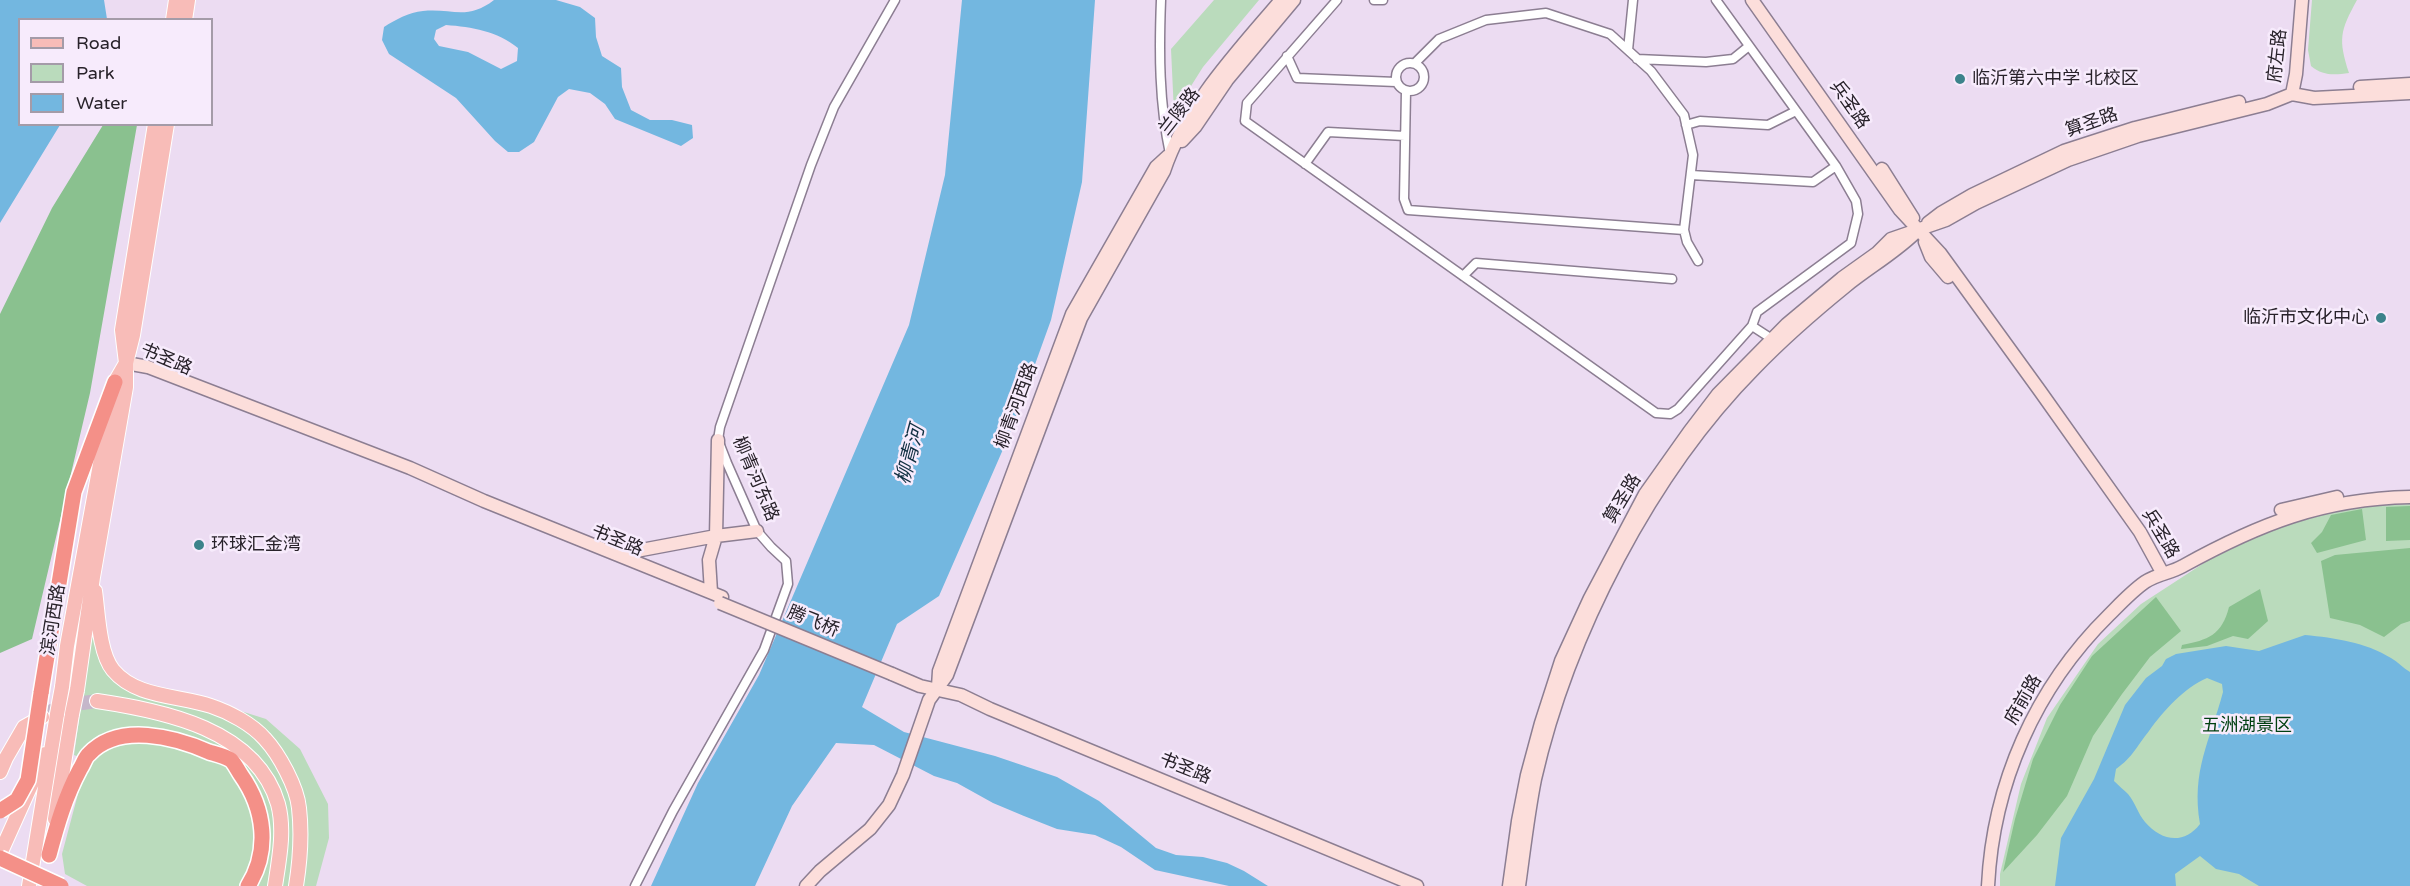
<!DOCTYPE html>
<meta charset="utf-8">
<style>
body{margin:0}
#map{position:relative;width:2410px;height:886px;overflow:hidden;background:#ecdcf2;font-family:"Varela Round",sans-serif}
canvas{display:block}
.legend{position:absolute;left:18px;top:18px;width:195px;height:108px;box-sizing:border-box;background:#f7ebfc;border:2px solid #a49ba8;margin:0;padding:8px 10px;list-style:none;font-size:18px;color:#28222a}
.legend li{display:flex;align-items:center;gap:12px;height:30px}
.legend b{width:30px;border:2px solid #a49ba8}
</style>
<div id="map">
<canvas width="2410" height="886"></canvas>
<ul class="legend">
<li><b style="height:8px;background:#f8bcb8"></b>Road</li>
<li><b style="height:16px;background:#badbbc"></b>Park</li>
<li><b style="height:16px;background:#73b7e0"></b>Water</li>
</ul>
</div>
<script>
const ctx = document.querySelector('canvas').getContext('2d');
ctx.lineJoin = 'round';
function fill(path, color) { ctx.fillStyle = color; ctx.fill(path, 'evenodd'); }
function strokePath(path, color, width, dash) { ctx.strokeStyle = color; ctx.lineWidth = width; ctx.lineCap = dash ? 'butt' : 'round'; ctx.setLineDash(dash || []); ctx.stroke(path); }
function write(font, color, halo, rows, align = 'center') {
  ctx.font = font + ' "Varela Round","Noto Sans SC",sans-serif'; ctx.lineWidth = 5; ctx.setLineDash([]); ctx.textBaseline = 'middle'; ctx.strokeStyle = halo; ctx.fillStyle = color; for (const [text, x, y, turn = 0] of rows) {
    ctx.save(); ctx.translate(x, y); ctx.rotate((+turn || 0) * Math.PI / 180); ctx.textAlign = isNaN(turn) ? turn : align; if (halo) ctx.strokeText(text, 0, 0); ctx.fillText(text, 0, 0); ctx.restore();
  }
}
const green = new Path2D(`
 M1214 0H1259L1203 67 1174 113 1171 49Z
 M2312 0H2357C2340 31 2338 39 2349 73 2334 75 2323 76 2311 66L2308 50Z
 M2410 504V886H2000V874L2021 784 2047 718 2098 644 2141 604 2207 561 2270 530 2350 507Z
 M93 621 123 680 190 695 266 719 300 749 328 804 329 838 316 886H87L65 874 62 854 87 760 74 755Z`);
const forest = new Path2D(`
 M103 125H137L90 393 32 639 0 653V314L52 208Z
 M2410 506V540L2386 541V507Z
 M2362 509 2366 540 2317 553 2311 543 2322 532 2331 515Z
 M2410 548V621L2401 624 2384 637 2360 625 2330 618 2321 561 2335 555Z
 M2260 589 2268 621 2248 639 2233 636 2207 646 2181 649 2182 645C2208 640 2222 635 2229 607Z
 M2156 597 2181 631 2150 657 2122 694 2093 736 2067 796 2037 835 2003 872 2015 819 2033 759 2060 705 2092 656Z`);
const water = new Path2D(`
 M0 0H104L107 19 20 20V124L60 125 0 223Z
 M494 0H556L580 7 595 18 596 37 602 56 621 68 622 87 631 110 650 120H672L692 125 693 138 681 146 615 119 605 104 590 93 569 89 558 97 534 142 519 152H508L495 141 456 98 389 54 382 40 384 27C395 20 409 12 423 11 452 8 467 21 494 0ZM446 25C472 27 497 31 518 48L517 61 501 69 468 52 439 46 434 39 436 30Z
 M962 0H1095L1082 182 1051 320 1011 431 939 596 897 624 862 707 904 732 995 756 1057 777 1099 801 1156 848 1176 855 1203 857 1227 863 1244 871 1268 886H1229L1155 870 1121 847 1095 835 1057 829 1024 816 993 803 957 783 934 776 874 745 836 743 792 806 755 886H651L698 783 759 675 909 325 945 175Z
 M2305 635C2335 638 2365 642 2391 658 2398 662 2403 668 2410 672V886H2259L2239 874 2216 869 2200 856 2175 874 2176 886H2055L2061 838 2094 779 2125 705 2146 678 2162 666 2166 659 2176 654 2226 646 2259 651ZM2207 678 2222 684 2223 692C2210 741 2191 771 2200 824 2184 845 2161 841 2145 822 2138 814 2135 802 2128 794 2124 790 2119 786 2114 781L2116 769C2133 757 2136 747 2149 731 2164 710 2184 688 2207 678Z`);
const primaryTunnel = new Path2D(`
 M42 717 60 706 97 701`);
const street = new Path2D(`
 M1161 0C1159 52 1159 102 1170 154
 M1337 0 1247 103 1245 121 1656 413 1670 414 1678 409 1752 326 1772 339
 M1374 0H1383
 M1716 0 1836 166 1856 201 1858 214 1851 243 1757 312 1752 326
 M1628 50 1633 0
 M1287 56 1297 78 1396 82
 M1637 59 1706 62 1733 59 1749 46
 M1396 77a14 14 0 1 1 28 0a14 14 0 1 1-28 0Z
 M1415 63 1439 39 1486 20 1546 13 1610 34 1651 71 1684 115 1693 155 1684 230 1687 242 1698 261
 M1406 91 1404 199 1408 210 1684 230
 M1686 125 1700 121 1768 125 1796 111
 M1305 164 1328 132 1405 136
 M1691 175 1813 182 1836 166
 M1463 276 1476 263 1672 279
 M635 886 673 811 764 650 788 584 786 561 771 547 757 531 727 463 718 440 720 427 811 165 834 107 895 0`);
const secondary = new Path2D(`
 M1752 0 1900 210 1940 253 2040 391 2140 532 2163 574
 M2360 87 2410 84
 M2292 94 2296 74 2302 0
 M1182 141 1195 127 1227 80 1294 0
 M1882 169 1913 218
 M1928 223 1941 213 1972 195 2064 151 2135 128 2239 102
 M1925 242 1931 257 1948 277
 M126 363 148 367 410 468 484 501 722 597
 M2281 510 2337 497
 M620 554 716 536 757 531
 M711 592 709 560 716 536 718 440
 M892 674 920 686 961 695 990 709 1417 886
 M938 687 939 671 1072 314 1156 167 1168 156
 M806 886 820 871 870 829 889 805 903 775 929 700 947 675 1081 318 1164 171C1186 105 1237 52 1281 0
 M1509 886 1518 821 1527 775 1541 723 1561 661 1590 598 1645 494 1689 432 1718 394 1787 324 1842 278 1877 253 1891 239 1946 220 1976 203 2068 160 2138 136 2267 104 2292 94 2314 98 2410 93
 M1519 886C1524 850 1528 814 1535 779 1568 634 1651 473 1755 368 1783 339 1814 312 1846 286 1868 268 1893 254 1914 234
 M1988 886C1993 784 2035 688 2109 615 2120 604 2132 591 2145 582 2157 574 2171 573 2183 566 2259 524 2322 499 2410 497`);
const primary = new Path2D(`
 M173 20 176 0
 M185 20 188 0
 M95 591C98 612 99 653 113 670 136 698 179 695 211 706 229 712 252 724 265 739 279 754 297 787 299 808 302 834 300 861 296 886
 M62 687 67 646 115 382 126 363 133 335 167 124
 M77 690 93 577 126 387V363L122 330 155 124
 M97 701C164 711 256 729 278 804 285 830 279 860 275 886
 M0 772 6 758 24 727 42 717
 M55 819 72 714
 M0 854 45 754
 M29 886 57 714`);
const highway = new Path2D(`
 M41 693 74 492 115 382
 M49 855C57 825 65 797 80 769 83 765 85 757 89 754 119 722 175 737 209 752 216 754 225 756 231 760 235 764 238 771 241 775 265 809 270 851 248 886`);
const secondaryBridge = new Path2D(`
 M720 603 892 674`);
const primaryBridge = new Path2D(`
 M57 714 62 687
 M72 714 77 690`);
const highwayBridge = new Path2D(`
 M0 811 17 800 28 780 41 693
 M0 858 61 886`);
const markers = [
 [1960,79,6,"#3c838b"],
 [2381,318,6,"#3c838b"],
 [199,545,6,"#3c838b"]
];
const streetNames = [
 ["府左路",2278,56,-84],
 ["兵圣路",1849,105,55],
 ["兰陵路",1180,112,-52],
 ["算圣路",2092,123,-19],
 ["书圣路",166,360,23],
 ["柳青河西路",1017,406,-70],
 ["柳青河东路",755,479,67],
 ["算圣路",1623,499,-59],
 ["兵圣路",2160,534,59],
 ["书圣路",617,541,22],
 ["滨河西路",54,620,-81],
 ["腾飞桥",813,622,22],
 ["府前路",2024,700,-60],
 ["书圣路",1185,769,22]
];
const poiNames = [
 ["临沂第六中学 北校区",1972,79],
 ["临沂市文化中心",2369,318,"right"],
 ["环球汇金湾",211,545]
];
const parkNames = [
 ["五洲湖景区",2247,726]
];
const waterNames = [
 ["柳青河",911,455,-75]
];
fill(green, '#badbbc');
fill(forest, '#8ac18f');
fill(water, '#73b7e0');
strokePath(primaryTunnel, '#c5b7ca', 14, [14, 7]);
strokePath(street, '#8c7e92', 11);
strokePath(secondary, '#8c7e92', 15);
strokePath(primary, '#fff', 16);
strokePath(highway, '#fff', 18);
strokePath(street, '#fff', 8);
strokePath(secondary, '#fcdedb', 12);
strokePath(primary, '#f8bcb8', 14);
strokePath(highway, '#f49088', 15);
strokePath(secondaryBridge, '#8c7e92', 15, []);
strokePath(primaryBridge, '#fff', 16, []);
strokePath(highwayBridge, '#fff', 18, []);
strokePath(secondaryBridge, '#fcdedb', 12);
strokePath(primaryBridge, '#f8bcb8', 14);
strokePath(highwayBridge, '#f49088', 15);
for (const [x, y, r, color] of markers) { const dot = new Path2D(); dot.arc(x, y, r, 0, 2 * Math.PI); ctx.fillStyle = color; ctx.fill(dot); strokePath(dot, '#f7ebfc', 2); }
write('18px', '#28222a', '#f7ebfc', streetNames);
write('18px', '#28222a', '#f7ebfc', poiNames, 'left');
write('18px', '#004011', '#f7ebfc', parkNames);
write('italic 20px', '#102f41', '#f7ebfc', waterNames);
</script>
